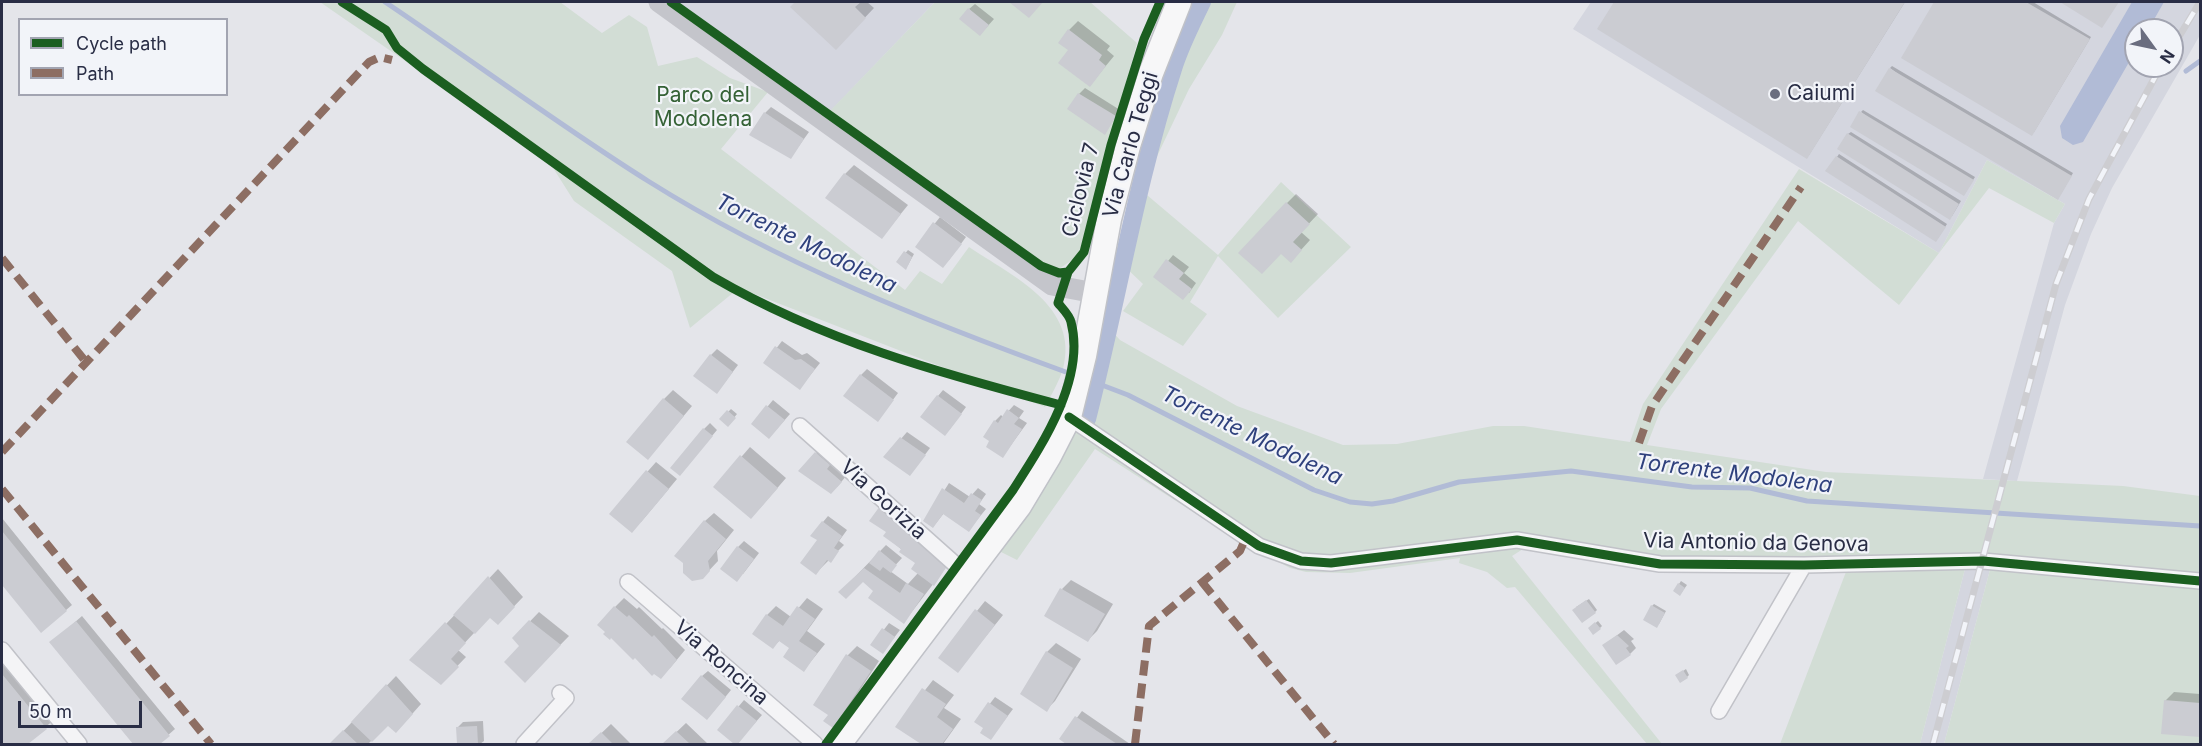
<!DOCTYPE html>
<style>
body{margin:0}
#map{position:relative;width:2202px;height:746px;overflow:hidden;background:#e4e5ea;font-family:Inter,sans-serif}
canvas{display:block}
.frame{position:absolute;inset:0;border:3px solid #292d45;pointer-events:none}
.legend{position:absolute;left:18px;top:18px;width:210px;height:78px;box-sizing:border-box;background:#f2f4f9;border:2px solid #a2a4b1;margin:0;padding:8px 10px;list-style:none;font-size:18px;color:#292d45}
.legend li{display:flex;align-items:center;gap:12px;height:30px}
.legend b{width:30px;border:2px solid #a2a4b1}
.north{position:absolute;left:2124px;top:18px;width:60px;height:60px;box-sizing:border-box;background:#f2f4f9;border:2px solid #a2a4b1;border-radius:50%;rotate:123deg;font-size:16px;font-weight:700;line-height:24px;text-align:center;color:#292d45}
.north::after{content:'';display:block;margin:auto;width:21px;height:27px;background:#6a6d7f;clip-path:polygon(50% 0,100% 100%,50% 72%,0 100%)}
.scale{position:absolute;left:18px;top:701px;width:124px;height:27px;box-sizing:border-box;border:3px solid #292d45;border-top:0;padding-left:8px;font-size:18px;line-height:21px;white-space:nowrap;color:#292d45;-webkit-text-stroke:4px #f2f4f9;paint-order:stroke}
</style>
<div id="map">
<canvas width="2202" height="746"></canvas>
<div class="frame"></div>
<ul class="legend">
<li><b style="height:8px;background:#1b5e20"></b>Cycle path</li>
<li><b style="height:8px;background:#8d6e63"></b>Path</li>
</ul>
<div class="north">N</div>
<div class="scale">50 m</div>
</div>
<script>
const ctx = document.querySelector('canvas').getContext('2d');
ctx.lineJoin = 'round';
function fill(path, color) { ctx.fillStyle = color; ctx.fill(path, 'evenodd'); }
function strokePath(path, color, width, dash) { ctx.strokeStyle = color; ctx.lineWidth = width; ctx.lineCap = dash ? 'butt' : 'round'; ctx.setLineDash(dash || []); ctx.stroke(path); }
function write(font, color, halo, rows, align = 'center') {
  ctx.font = font + ' Inter,sans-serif'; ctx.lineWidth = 4.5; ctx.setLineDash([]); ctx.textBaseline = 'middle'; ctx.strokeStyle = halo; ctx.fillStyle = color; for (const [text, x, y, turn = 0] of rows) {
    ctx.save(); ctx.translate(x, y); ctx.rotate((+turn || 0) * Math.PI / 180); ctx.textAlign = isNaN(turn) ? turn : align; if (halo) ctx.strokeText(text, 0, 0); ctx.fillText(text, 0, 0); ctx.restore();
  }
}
const built = new Path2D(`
 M653 2H935L822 120Z
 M1591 2H2200V35L2112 188 2091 234 2065 305 2017 481 1983 479 2054 223 2065 204 1987 160 1939 253 1573 29ZM2136 30H2172V66H2136Z
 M1967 561 1992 562 1944 744H1920Z`);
const green = new Path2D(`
 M320 2H560L602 33 629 15 647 27 658 66 697 57 730 78 768 92 721 149 905 290 920 271 942 284 969 247C1012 276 1080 306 1063 369 1059 382 1051 395 1045 407L739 288 690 328 672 271 574 201 548 160Z
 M935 2H1090L1137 43 1079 255 1059 269 1043 264 829 112Z
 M1192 2H1237L1222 35 1189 89 1141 190 1218 255 1281 182 1351 247 1278 318 1218 256 1190 302 1207 314 1183 346 1123 311 1143 284 1124 266 1110 329 1120 340 1237 406 1343 445 1397 444 1493 426H1524L1630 442 1643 404 1799 169 1939 253 1987 160 2065 204 2054 223 1989 188 1899 305 1798 221 1661 409 1647 445 1826 472 2123 486 2200 496V744H1944L1992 562 1967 561 1920 744H1780L1849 564H1660L1534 542 1512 556 1662 744H1647L1515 587 1507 588 1487 572 1459 563 1460 558 1350 573 1306 572 1290 568 1243 544 1095 449 1017 560 997 550 1100 329 1185 18Z`);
const water = new Path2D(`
 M2132 2H2164L2148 30H2136V50L2083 142 2073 145 2062 138 2060 126Z`);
const shadow = new Path2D(`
 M797 2H867L874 8 836 48 792 7Z
 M1615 2H1905L1809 155 1599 28Z
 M1936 2H2033L2091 37 2034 132 1903 58Z
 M2063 2H2118L2102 26Z
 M975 4 994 19 986 28 969 9Z
 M1078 21 1110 46 1107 50 1114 56 1090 85 1070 50 1069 30Z
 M1892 66 2073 173 2060 195 1890 68Z
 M1085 88 1120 110 1104 133 1079 94Z
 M771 107 809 132 791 157 765 113Z
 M1863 110 1975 177 1966 191 1861 112Z
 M1851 132 1961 201 1952 216 1848 134Z
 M1839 154 1947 224 1938 238 1837 157Z
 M854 165 908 205 882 237 845 174Z
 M1296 194 1318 214 1301 232 1310 240 1291 261 1287 203Z
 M940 217 966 237 949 260 917 246Z
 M908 250 914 254 908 265 898 262Z
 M1173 255 1189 267 1184 273 1196 283 1189 293 1155 277Z
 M782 341 802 355 807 353 820 363 800 388 765 363Z
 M717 349 738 365 722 386 711 355Z
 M867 369 898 393 878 420 861 375Z
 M673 390 692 406 656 449 664 399Z
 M943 390 966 407 950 429 938 396Z
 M773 400 790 414 775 431 753 424Z
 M1014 405 1024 411 1019 418 1027 423 1003 456 995 421 1001 415 1003 417Z
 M731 409 737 414 728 425 721 419Z
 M710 423 717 430 685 468 704 429Z
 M907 432 930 448 915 468 886 456Z
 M750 447 786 478 760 508 715 487Z
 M821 447 847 475 837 487 816 453Z
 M656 462 677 479 641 522 611 513Z
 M949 483 970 497 978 488 986 494 979 504 986 509 969 530 944 513 933 527 925 521Z
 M714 513 734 530 717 551 718 561 702 578 705 521Z
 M828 516 847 530 839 541 844 545 816 573 823 522Z
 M2 518 72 605 41 631 2 582Z
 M914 530 954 557 904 622 863 580 849 583 886 545 902 558 890 571 908 584 918 573 917 562 885 536Z
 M744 541 759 553 743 574 738 547Z
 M498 569 523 597 498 623 490 616 458 650 466 657 441 683 412 660Z
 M1071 580 1113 604 1097 631 1088 640 1062 589Z
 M1681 581 1687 585 1682 592 1679 584Z
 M624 598 637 609 639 607 662 629 663 628 685 650 670 668 615 607Z
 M807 598 823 609 807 631 825 644 804 670 791 648 780 640 773 647 767 615 776 606 791 617Z
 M1589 599 1597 610 1595 612 1576 607Z
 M985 601 1003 615 958 671 940 657Z
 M1654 604 1666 611 1659 624 1652 606Z
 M539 612 569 636 525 681 522 646 514 638Z
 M82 616 175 729 158 744H135L52 642Z
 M1598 621 1602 626 1600 628 1592 626Z
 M889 623 900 630 883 652 873 644Z
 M1624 630 1634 639 1631 641 1636 648 1630 654 1604 645Z
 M1056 643 1081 659 1055 701 1046 710 1022 693 1047 652Z
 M857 646 879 661 842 717 833 726 830 714 815 704 848 655Z
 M2 654 55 719 25 744H2V733L4 730 2 727Z
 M1686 669 1689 675 1687 677 1680 673Z
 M708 671 731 690 713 712 702 676Z
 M396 676 421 704 405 722 388 724 368 744H331Z
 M933 680 954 695 944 708 961 719 943 744H924L897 726Z
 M2174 692 2200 694V736L2162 732 2165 701Z
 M995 697 1013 709 991 738 985 728 976 722Z
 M744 700 762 715 736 744 719 730Z
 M1082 711 1130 744H1069L1061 739Z
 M483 721 484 741 480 744H458L457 728 463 722Z
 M686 723 708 744H664Z
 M611 724 631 744H590Z`);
const stream = new Path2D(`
 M385 2C473 61 559 125 648 181 780 264 928 322 1074 375
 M2186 71 2200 61
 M1086 379 1128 395 1314 490 1350 502 1372 504 1393 501 1459 482 1571 471 1692 487 1750 488 1807 501 2200 526`);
const canal = new Path2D(`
 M1087 419C1117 302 1136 183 1173 69 1180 46 1192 23 1202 2`);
const building = new Path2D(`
 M795 2H861L855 7 866 18 836 50 790 7Z
 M1009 2H1043L1029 18Z
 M1614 2H1905L1807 159 1597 29Z
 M1934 2H2026L2090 39 2032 136 1901 58Z
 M2060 2H2119L2102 28Z
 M968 8 989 25 980 36 959 19Z
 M1068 29 1102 55 1099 60 1106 66 1090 87 1058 63 1068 50 1058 43Z
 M1889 68 2072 176 2058 200 1875 91Z
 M1078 93 1116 116 1105 135 1067 109Z
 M1859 111 1974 180 1964 196 1850 127Z
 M764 112 804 139 791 159 749 135Z
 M1847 133 1959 204 1950 220 1837 149Z
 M1836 156 1946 227 1936 242 1825 171Z
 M844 173 901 214 882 239 825 198Z
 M1286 202 1310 224 1293 242 1302 250 1291 263 1281 254 1262 274 1238 253Z
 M933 222 962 244 943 268 915 247Z
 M904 251 912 257 906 270 896 262Z
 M1166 259 1184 273 1179 279 1192 289 1183 300 1153 277Z
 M775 346 795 360 801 359 815 369 800 390 763 363Z
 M710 354 733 372 717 394 693 376Z
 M860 374 894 400 878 422 843 396Z
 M937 395 962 414 945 436 920 417Z
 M663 398 684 416 648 460 626 442Z
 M766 405 785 420 769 439 751 424Z
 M1007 409 1019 418 1014 424 1022 429 1003 458 986 447 989 441 983 437 994 420 998 423Z
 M727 410 736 418 728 427 719 419Z
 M703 428 713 436 680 476 670 468Z
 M900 437 926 455 910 476 883 457Z
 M815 452 830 465 827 469 842 482 831 494 798 471Z
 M740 455 778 488 751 519 713 487Z
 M646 470 669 489 632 533 609 514Z
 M942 488 964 503 971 493 982 500 975 511 981 515 969 532 943 514 933 528 923 521Z
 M880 506 912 532 910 536 949 563 934 586 911 569 915 563 899 552 901 549 883 536 886 532 869 521Z
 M704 520 726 539 708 561 710 571 703 579 692 581 683 573V563L674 556Z
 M822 521 842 536 834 548 839 551 831 563 827 560 816 575 800 563 817 540 810 536Z
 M2 531 67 611 41 633 2 585Z
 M737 546 754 559 737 582 720 569Z
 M879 550 897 565 891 573 883 567 880 571 869 563Z
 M864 568 900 593 906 583 924 594 904 624 868 598 873 591 863 582 846 599 838 592Z
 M488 576 515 607 498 625 490 618 475 634 453 615Z
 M1678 583 1685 588 1680 596 1673 591Z
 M1060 588 1105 614 1088 642 1044 616Z
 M1586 600 1596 613 1582 623 1572 610Z
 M1651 605 1665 613 1657 628 1643 620Z
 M614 606 627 617 629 615 652 637 654 635 677 660 661 679 654 674 652 676 635 658 633 660 611 638 610 640 603 634 605 632 597 625Z
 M797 606 815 619 799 641 817 653 804 672 783 657 789 648 779 641 773 649 752 634 766 614 783 626Z
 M975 609 995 625 958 673 938 658Z
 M529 620 561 645 525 683 504 662 519 646 512 638Z
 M76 621 170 736 160 744H133L49 642Z
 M445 622 466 643 451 659 459 667 441 685 409 660Z
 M1595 622 1601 629 1593 635 1588 628Z
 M882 628 895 637 883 654 870 645Z
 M1617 635 1629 646 1626 648 1631 655 1616 665 1602 645Z
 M1046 651 1073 668 1047 712 1020 694Z
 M846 654 871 671 833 728 823 721 828 715 813 705Z
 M1683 670 1688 678 1680 683 1675 675Z
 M2 674 47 729 28 744H2Z
 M701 675 726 697 707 720 681 699Z
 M386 684 413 714 396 733 388 726 372 742 351 722Z
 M922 688 946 704 937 717 953 729 942 744H921L895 727Z
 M2164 700 2200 703V737L2161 734Z
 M988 702 1008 716 991 740 980 733 983 728 974 722Z
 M737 705 757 721 738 744H734L717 730Z
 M1075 716 1097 731 1117 744H1066L1059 739Z
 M477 726 478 744H457L456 727Z
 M343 730 358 744H329Z
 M676 731 690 744H662Z
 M601 732 613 744H588Z`);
const street = new Path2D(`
 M1069 417 1259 546 1301 561 1331 563 1517 540 1660 564 1804 565 1983 561 2200 581
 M800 426 966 574
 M628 582 815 744
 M2 650 79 744
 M1719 711 1804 565
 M524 744 566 698 560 693`);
const secondary = new Path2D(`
 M659 2 1052 285 1095 293`);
const primary = new Path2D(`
 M839 744 1019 506 1049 456 1069 417 1084 356 1109 219 1128 146 1151 73 1179 2`);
const rail = new Path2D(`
 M2172 48 2200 2
 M1933 744 2056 284 2089 199 2161 66`);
const quiet = new Path2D(`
 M2 258 86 362
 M1639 443 1652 406 1801 187
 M2 452 369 62 380 57 392 60
 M2 489 211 744
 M1202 582 1334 744
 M1135 744 1149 626 1240 551 1243 544`);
const cycleway = new Path2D(`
 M342 2 386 30 397 48 423 69 713 277C823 341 939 373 1061 405
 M671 2 1041 266 1059 273 1068 272
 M1069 417 1259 546 1301 561 1331 563 1517 540 1660 564 1804 565 1983 561 2200 581
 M826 744 1013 490C1042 445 1086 379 1071 322 1070 316 1063 309 1058 303L1068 272 1084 252 1111 145 1144 39 1160 2`);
const markers = [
 [1775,94,6,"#6a6d7f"]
];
const poiNames = [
 ["Caiumi",1787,94]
];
const parkNames = [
 ["Parco del",703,96],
 ["Modolena",703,120]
];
const streetNames = [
 ["Via Carlo Teggi",1131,145,-74],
 ["Ciclovia 7",1081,190,-76],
 ["Via Gorizia",883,500,42],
 ["Via Antonio da Genova",1756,543,1],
 ["Via Roncina",721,663,41]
];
const waterNames = [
 ["Torrente Modolena",806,244,26],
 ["Torrente Modolena",1252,436,26],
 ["Torrente Modolena",1734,474,7]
];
fill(built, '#d4d6df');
fill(green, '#d2ddd5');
fill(water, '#b1bbd6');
fill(shadow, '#0003');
strokePath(stream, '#b1bbd6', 5);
strokePath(canal, '#b1bbd6', 18);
fill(building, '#cbccd2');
strokePath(street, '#c1c2c8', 18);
strokePath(primary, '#c0c2c8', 27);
strokePath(street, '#f4f4f6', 15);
strokePath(secondary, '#c4c5cb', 21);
strokePath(primary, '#f7f7f8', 24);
strokePath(rail, '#cdcdd1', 7);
strokePath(rail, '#f2f4f9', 4.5, [14]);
strokePath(quiet, '#8d6e63', 8, [15, 8]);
strokePath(cycleway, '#1b5e20', 9);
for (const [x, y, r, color] of markers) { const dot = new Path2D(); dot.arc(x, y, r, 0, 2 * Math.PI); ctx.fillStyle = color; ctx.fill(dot); strokePath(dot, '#f2f4f9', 2); }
write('21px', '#292d45', '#f2f4f9', poiNames, 'left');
write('21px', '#356236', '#f2f4f9', parkNames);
write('21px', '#292d45', '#f2f4f9', streetNames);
write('italic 22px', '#2f417d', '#f2f4f9', waterNames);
</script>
